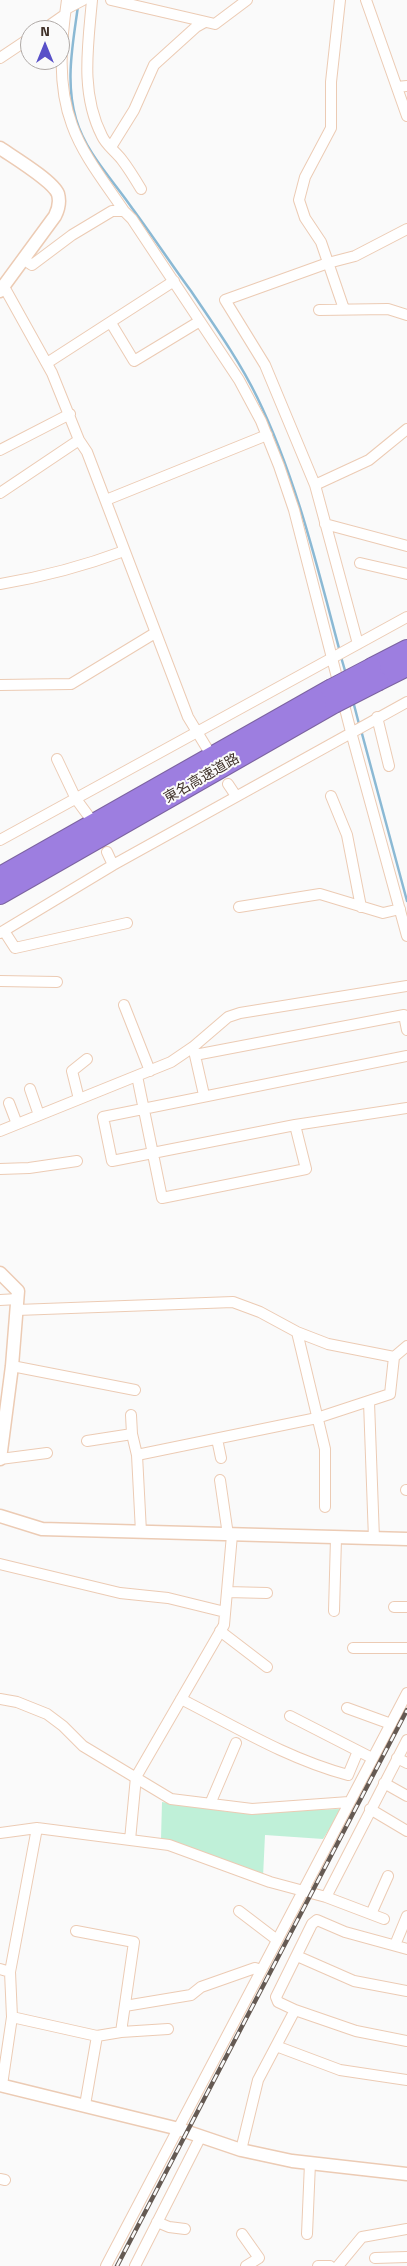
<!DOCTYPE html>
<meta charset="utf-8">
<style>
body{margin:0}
#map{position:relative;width:407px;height:2266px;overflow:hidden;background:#fafafa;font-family:"Titillium Web",sans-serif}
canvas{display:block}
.north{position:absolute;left:20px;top:20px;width:50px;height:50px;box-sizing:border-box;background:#fafafa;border:1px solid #b0aaa7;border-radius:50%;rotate:0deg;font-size:14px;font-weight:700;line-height:20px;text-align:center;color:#40322a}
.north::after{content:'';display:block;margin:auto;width:18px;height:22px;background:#5850c8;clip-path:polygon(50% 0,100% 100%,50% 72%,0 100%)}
</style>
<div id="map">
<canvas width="407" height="2266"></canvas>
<div class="north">N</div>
</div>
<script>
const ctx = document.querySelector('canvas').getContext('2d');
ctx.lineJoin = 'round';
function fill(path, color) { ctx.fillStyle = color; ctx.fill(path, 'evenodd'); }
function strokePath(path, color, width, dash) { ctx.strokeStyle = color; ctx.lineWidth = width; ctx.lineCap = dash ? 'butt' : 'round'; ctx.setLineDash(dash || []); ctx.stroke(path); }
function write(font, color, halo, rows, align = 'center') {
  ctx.font = font + ' "Titillium Web","Noto Sans JP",sans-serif'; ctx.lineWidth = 4; ctx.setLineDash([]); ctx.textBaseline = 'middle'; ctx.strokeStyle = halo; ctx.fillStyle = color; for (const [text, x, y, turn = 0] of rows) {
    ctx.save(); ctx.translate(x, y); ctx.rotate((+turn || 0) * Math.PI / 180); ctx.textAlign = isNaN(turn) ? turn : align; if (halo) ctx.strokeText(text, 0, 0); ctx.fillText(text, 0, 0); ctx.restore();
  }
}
const green = new Path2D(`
 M162 1802 230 1812 342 1809 323 1839 265 1835 263 1877 233 1864 161 1839Z`);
const stream = new Path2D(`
 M78 6C73 43 65 82 76 119 86 153 112 179 132 208 152 235 171 264 191 291 214 325 239 360 257 397 296 477 317 566 340 652
 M341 657 346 674
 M353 701 359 724
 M361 730 407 901`);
const minor = new Path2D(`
 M67 0C61 41 57 85 72 125 83 156 106 184 124 211L132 219 239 380 261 421 279 466 294 510 351 732 407 936
 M92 0C88 46 80 93 102 136 106 145 116 152 122 160 129 169 135 179 141 189
 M111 0 215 24 247 0
 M340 0 331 82V128L305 177 299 200 305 218 321 242 344 309
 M366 0 407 116
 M66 9 83 0
 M43 30 63 16
 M0 58 30 38
 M397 87 407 86
 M111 147 134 110 154 65 196 27 205 22
 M23 259 32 265 72 235 112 211H124
 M3 285 52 373 79 440 87 452 188 717 208 750
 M319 310 388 309 407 315
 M111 323 134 361 200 321
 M47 363 174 281
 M0 450 70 414
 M315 485 265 365 225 300 328 263 355 256 407 229
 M0 493 79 440
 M106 500 267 435
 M325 524 407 546
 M360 563 407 574
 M0 584C42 577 84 566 124 551
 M358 644 315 485 369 460 407 429
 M0 685 71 684 155 633
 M377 717 389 766
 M57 759 76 799 90 818
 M228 784 236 796
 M331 796 347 835 361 907
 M0 840 407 617
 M107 852 113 865
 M239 907 320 894 383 913 400 909
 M4 931 15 948 127 923
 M0 933 113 865 407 702
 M0 981 57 982
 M124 1005 150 1071
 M194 1051 204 1095
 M195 1055 404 1015 407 1030
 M407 1056 103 1117 112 1161 295 1125 407 1108
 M137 1076 162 1198 306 1169 295 1125
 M30 1089 39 1115
 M79 1099 72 1071 87 1059
 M9 1103 17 1124
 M0 1131 171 1062 193 1047 228 1017 240 1013 407 986
 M0 1169 29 1168 77 1161
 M0 1300 18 1299
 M17 1310 233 1302 260 1312 297 1332 328 1344 394 1357 407 1346
 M297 1332 325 1449V1507
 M12 1366 135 1390
 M369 1402 374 1539
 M131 1415 132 1434 137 1455 141 1532
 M217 1439 221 1458
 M87 1441 132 1434
 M137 1455 317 1418 390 1394 394 1357
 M0 1459 47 1453
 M220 1480 228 1535
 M406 1490H407
 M0 1564 120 1593 168 1598 225 1612
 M227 1592 267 1593
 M394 1607H407
 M334 1611 336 1538
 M220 1631 267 1667
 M353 1648H407
 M0 1699 17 1702 47 1714 63 1726 83 1746 171 1799 252 1809 349 1802
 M181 1699C236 1727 288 1759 348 1775L358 1751
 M347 1708 391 1724
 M290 1716 372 1758
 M397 1758 407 1763
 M384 1783 407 1796
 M210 1804 236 1743
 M370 1809 407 1831
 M0 1833 37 1828 169 1845 270 1882 326 1897 384 1919
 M130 1840 136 1777 224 1625 232 1535
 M326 1897 407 1740
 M239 1911 277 1940
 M371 1914 388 1876
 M395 1945 407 1916
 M297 1956 354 1981 407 1991
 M0 1969 10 1972
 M125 2006 191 1995 201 1987 255 1968 261 1970
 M295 2010 278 2002 276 1997 312 1924 317 1920 345 1932 407 1949
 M12 2017 97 2036 121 2032 134 1942 76 1931
 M121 2032 168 2029
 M276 2046 340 2070 407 2080
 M2 2085 12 2017 10 1972 37 1828
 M85 2105 97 2036
 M241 2150 258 2080 295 2010 356 2031 407 2041
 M0 2179 5 2180
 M157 2222 169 2227 185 2229
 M242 2234 259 2258 246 2266
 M307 2234 310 2163
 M375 2258 407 2257
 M106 2266 407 1693
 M135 2266 201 2136
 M318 2266H330
 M338 2266 362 2237 407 2229`);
const tertiary = new Path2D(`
 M0 148C13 157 53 181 58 194 60 201 58 210 55 216L0 291
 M0 1273 18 1291 12 1366 0 1459
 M0 1516 42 1529 407 1539
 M0 2085 179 2129 241 2150 292 2161 407 2174`);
const motorway = new Path2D(`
 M372 667 407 649
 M379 681 407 667
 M0 876 330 689
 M0 895 334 704`);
const rail = new Path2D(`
 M117 2266 407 1710`);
const motorwayBridge = new Path2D(`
 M330 689 372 667
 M334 704 379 681`);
const streetNames = [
 ["東名高速道路",202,779,-30]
];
fill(green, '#bff0d8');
strokePath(stream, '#8bb9d4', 2.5);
strokePath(minor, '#eccbb4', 12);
strokePath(tertiary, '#eccbb4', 15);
strokePath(motorway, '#7c63a0', 20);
strokePath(minor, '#fff', 10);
strokePath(tertiary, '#fff', 12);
strokePath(motorway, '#9d7ee0', 18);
strokePath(rail, '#655a53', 4.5);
strokePath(rail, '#fafafa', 2.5, [8]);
strokePath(motorwayBridge, '#7c63a0', 20, []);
strokePath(motorwayBridge, '#9d7ee0', 18);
write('14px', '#40322a', '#fafafa', streetNames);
</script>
